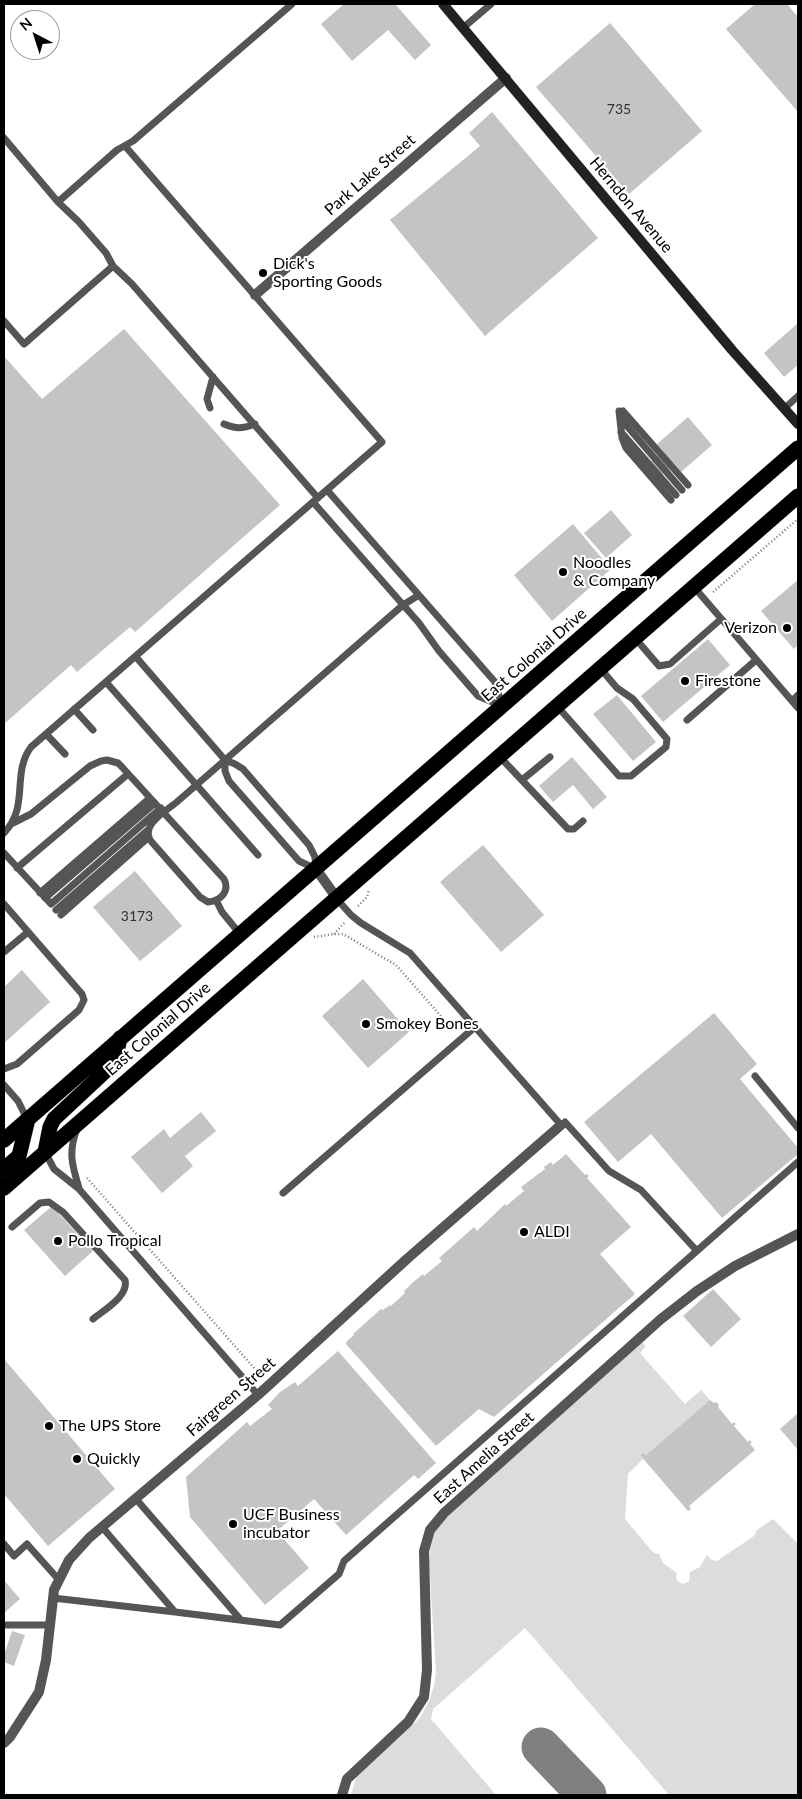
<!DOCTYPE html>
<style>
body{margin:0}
#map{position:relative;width:802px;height:1799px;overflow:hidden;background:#fff;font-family:Lato,sans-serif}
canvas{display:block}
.frame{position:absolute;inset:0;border:5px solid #000;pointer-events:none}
.north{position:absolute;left:10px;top:10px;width:50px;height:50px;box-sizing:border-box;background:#fff;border:1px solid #999;border-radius:50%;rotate:320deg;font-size:14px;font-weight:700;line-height:20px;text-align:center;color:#000}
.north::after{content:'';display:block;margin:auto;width:18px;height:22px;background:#000;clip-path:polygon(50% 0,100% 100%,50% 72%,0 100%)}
</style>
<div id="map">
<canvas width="802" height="1799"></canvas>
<div class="frame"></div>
<div class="north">N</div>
</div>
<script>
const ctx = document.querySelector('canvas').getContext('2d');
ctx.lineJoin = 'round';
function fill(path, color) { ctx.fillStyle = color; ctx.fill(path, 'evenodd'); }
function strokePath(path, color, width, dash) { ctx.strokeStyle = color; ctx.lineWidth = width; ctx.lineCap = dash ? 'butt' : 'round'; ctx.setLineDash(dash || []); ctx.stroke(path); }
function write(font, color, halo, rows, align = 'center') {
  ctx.font = font + ' Lato,sans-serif'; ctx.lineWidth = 4; ctx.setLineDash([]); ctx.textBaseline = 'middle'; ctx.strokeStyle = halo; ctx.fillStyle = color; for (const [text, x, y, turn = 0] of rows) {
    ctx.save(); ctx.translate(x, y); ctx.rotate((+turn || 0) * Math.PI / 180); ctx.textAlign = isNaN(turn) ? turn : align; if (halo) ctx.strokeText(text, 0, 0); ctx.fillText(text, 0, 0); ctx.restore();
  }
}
const green = new Path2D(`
 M642 1342 645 1345V1347L640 1353 685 1404 701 1390 710 1400 646 1455 643 1453 640 1455 643 1459 628 1474 625 1519 652 1551 654 1553 659 1554 663 1563 677 1573 676 1579 682 1584 689 1582 690 1572 700 1567 707 1555 712 1560 717 1561 754 1536 757 1530 773 1519 798 1544V1795H669L525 1628 433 1709 431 1719 496 1795H351L357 1774 420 1718 429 1701 434 1686 436 1672 429 1562 430 1547 436 1527Z`);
const taxiway = new Path2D(`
 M541 1747 587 1795`);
const building = new Path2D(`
 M344 4H395L431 45 415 60 388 30 352 61 321 24Z
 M755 4H787L798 17V112L726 29Z
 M610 23 702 131 629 194 536 87Z
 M492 112 598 238 485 336 390 220 480 146 469 133Z
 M798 323V365L784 377 764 353Z
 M124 329 280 505 135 632 130 627 77 672 71 665 4 724V356L42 399Z
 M688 417 712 445 681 472 674 464 659 477 648 464 663 451 657 444Z
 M611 510 632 535 606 558 584 533Z
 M573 524 611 569 552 621 514 575Z
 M798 580V645L794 649 761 611Z
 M708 639 730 665 663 722 641 696Z
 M617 695 656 742 633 761 593 714Z
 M572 757 607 797 593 809 573 785 553 802 539 786Z
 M483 845 544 915 501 952 440 882Z
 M135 871 182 926 140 961 93 907Z
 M22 970 50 1002 4 1043V987Z
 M363 979 409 1032 368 1068 322 1016Z
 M714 1013 757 1064 740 1079 798 1148V1154L722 1218 651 1134 618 1162 584 1122Z
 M201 1112 216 1131 185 1156 193 1166 162 1193 131 1157 164 1129 170 1138Z
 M566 1154 585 1175 587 1174 589 1176 587 1178 631 1227 600 1254 635 1294 494 1417 479 1409 436 1446 346 1344 347 1341 354 1335 353 1334 381 1309 383 1310 390 1305 391 1306 405 1293 404 1291 411 1284 423 1274 424 1276 442 1261 439 1258 474 1227 477 1231 505 1204 506 1206 524 1191 521 1187 545 1169 544 1167 551 1162 553 1165Z
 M52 1206 93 1251 65 1276 24 1230Z
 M713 1289 741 1319 711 1347 683 1316Z
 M338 1351 436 1463 418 1479 414 1475 346 1535 314 1499 277 1531 309 1568 265 1605 190 1517 186 1477 247 1422 250 1426 272 1409 268 1405 280 1392 295 1382 298 1386Z
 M4 1359 115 1489 48 1546 4 1494Z
 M710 1400 714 1403 716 1402 719 1405 718 1407 732 1424 734 1422 736 1424 734 1426 748 1442 750 1440 752 1443 750 1444 755 1450 689 1506 691 1509 688 1511 640 1455 643 1453 646 1455Z
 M798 1413V1450L780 1429Z
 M4 1580 20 1599 4 1613Z
 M12 1631 25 1635 14 1666 4 1662V1655Z`);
const path = new Path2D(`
 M713 592 798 519
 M358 906 367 897 369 890
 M334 934 345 922
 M314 937 334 934H343L396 965 454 1031
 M87 1178 262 1377`);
const lane = new Path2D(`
 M464 27 491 4
 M4 138 58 202 79 222 106 253 113 266 132 284 318 498
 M58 202 117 150 133 141 292 4
 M4 321 24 344 113 266
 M210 408 207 399 213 377
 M785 408 798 396
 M619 411 622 438 626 448 671 500
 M623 411 688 485
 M620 418 682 490
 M224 424C236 429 242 429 255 424
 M621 432 676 495
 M327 490 495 682 502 706
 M313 502 419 623 439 651 478 696 502 706
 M694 587 798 708
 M635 638 659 666 670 664 721 619
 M136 657 225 760 235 764 243 769 309 845 315 857 316 869 299 861 229 781 225 771V760
 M106 682 258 855
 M792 701 798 695
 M557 706 619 776H631L666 747 667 739 633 699 617 688 600 668
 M74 709 93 730
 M687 720 756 660
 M46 734 65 754
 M499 756 568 829H574L583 821
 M522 780 550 757
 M13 823 31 814 90 766 101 761 107 760 118 763 122 767 224 879C230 891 221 901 208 902L200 897 150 840C141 824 168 810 178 801L403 605 419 595
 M4 833C30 806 11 774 31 747L382 442 125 146
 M4 853 51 904 161 808
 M17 868 128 774
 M40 893 150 798
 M45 898 155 803
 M336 898 351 915 361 923 410 953 561 1125
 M216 900 222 912 240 934
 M4 904 82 994 84 1000 79 1010 17 1064 4 1069
 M56 910 148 830
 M61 915 149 837
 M4 952 28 932
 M755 1076 798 1128
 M4 1085 18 1101 27 1119
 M565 1122 609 1171 641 1190 697 1251
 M77 1129C68 1152 72 1165 79 1188
 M45 1152 54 1169 79 1189 258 1395
 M283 1193 475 1027
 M12 1227 40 1203 49 1202 63 1212 125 1280C129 1296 104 1310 93 1319
 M136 1499 241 1620
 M102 1527 175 1612 280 1625 339 1574 344 1561 798 1162
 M4 1544 14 1556 27 1544 59 1580
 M53 1598 175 1612
 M4 1625H50`);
const street = new Path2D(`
 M255 295 506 78
 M316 869 336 897
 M4 1743 10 1737 39 1692 46 1660 54 1590 69 1560 89 1538 258 1395 408 1258 561 1125
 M342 1795 347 1779 408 1722 424 1697 427 1670 424 1551 430 1530 444 1513 661 1319 697 1291 735 1266 798 1234`);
const secondary = new Path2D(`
 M443 4 732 350 798 424`);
const highway = new Path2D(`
 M4 1140 798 448
 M45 1152 50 1127 54 1119 113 1064 116 1057 120 1038
 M4 1169 19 1156 28 1119
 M4 1188 798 496`);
const markers = [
 [263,273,5,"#000"],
 [563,572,5,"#000"],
 [787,628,5,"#000"],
 [685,681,5,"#000"],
 [366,1024,5,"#000"],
 [524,1232,5,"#000"],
 [58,1241,5,"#000"],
 [49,1426,5,"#000"],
 [77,1459,5,"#000"],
 [233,1524,5,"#000"]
];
const numberNames = [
 ["735",619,109],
 ["3173",137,916]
];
const streetNames = [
 ["Park Lake Street",370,175,-41],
 ["Herndon Avenue",631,205,50],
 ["East Colonial Drive",534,655,-41],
 ["East Colonial Drive",158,1029,-41],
 ["Fairgreen Street",231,1397,-41],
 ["East Amelia Street",484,1458,-42]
];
const poiNames = [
 ["Dick's",273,264],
 ["Sporting Goods",273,282],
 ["Noodles",573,563],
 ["& Company",573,581],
 ["Verizon",777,628,"right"],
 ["Firestone",695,681],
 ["Smokey Bones",376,1024],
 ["ALDI",534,1232],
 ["Pollo Tropical",68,1241],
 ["The UPS Store",59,1426],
 ["Quickly",87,1459],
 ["UCF Business",243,1515],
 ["incubator",243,1533]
];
fill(green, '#dcdcdc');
strokePath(taxiway, '#808080', 39);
fill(building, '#c4c4c4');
strokePath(highway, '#dbdbdb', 16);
strokePath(path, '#777', 2.5, [1, 2.5]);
strokePath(lane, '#555', 7);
strokePath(street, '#555', 10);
strokePath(secondary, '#222', 10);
strokePath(highway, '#000', 15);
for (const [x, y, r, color] of markers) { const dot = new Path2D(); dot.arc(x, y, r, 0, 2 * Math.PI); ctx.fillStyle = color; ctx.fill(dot); strokePath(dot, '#fff', 2); }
write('14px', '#313131', null, numberNames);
write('16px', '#000', '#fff', streetNames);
write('16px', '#000', '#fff', poiNames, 'left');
</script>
